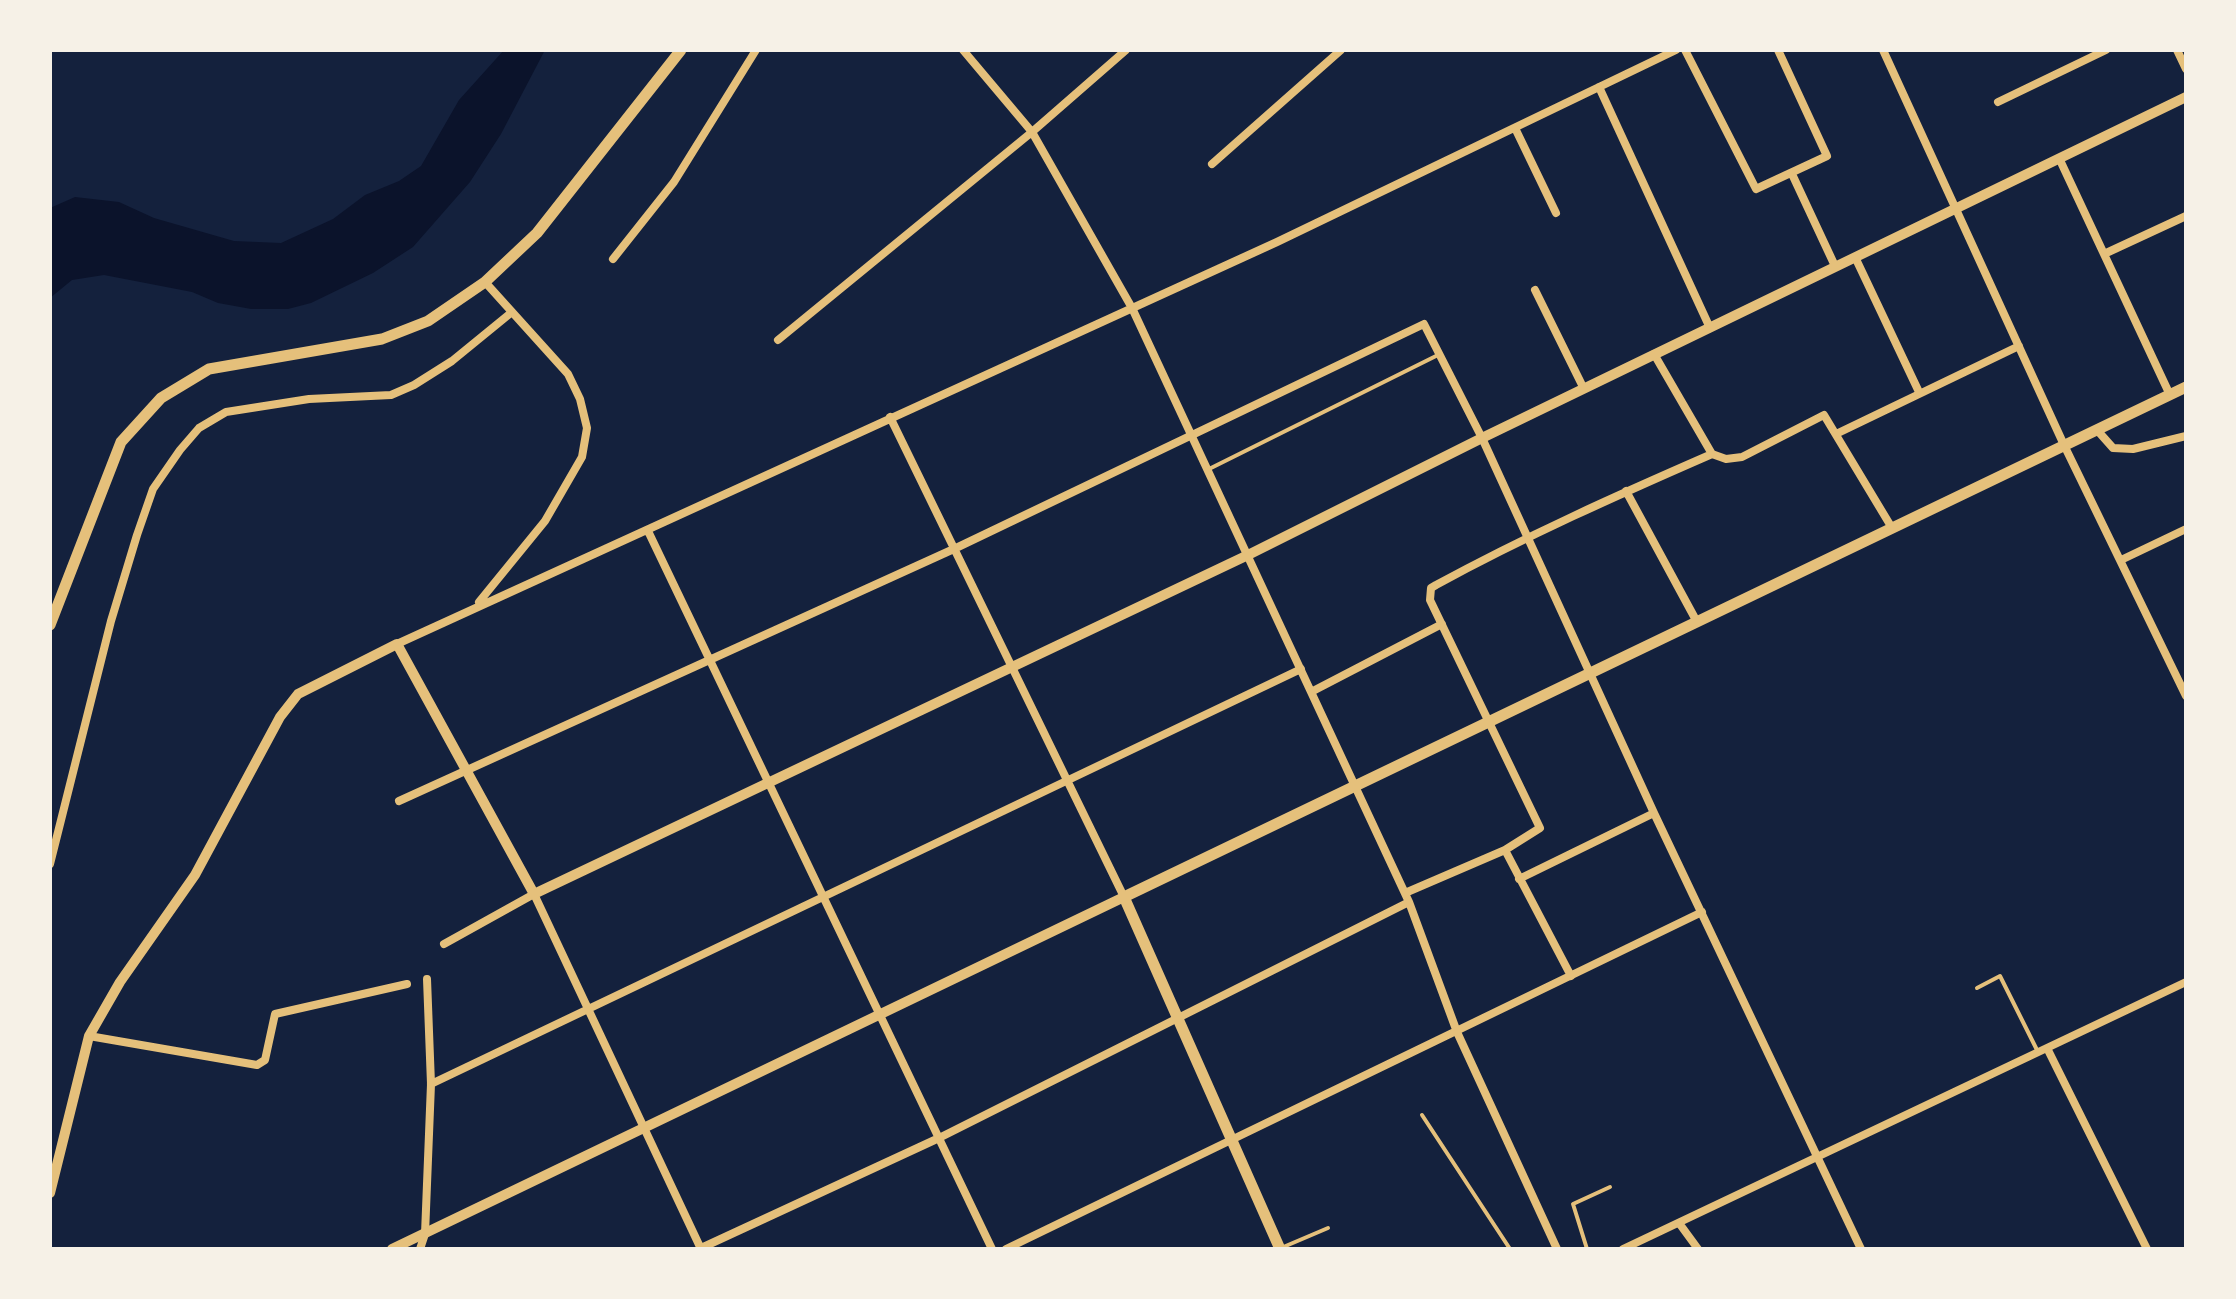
<!DOCTYPE html>
<style>
body{margin:0}
#map{position:relative;width:2236px;height:1299px;overflow:hidden;background:#14213d;font-family:Jost,sans-serif}
canvas{display:block}
.frame{position:absolute;inset:0;border:52px solid #f6f1e7;pointer-events:none}
</style>
<div id="map">
<canvas width="2236" height="1299"></canvas>
<div class="frame"></div>
</div>
<script>
const ctx = document.querySelector('canvas').getContext('2d');
ctx.lineJoin = 'round';
function fill(path, color) { ctx.fillStyle = color; ctx.fill(path, 'evenodd'); }
function strokePath(path, color, width, dash) { ctx.strokeStyle = color; ctx.lineWidth = width; ctx.lineCap = dash ? 'butt' : 'round'; ctx.setLineDash(dash || []); ctx.stroke(path); }
const water = new Path2D(`
 M504 50H545L501 134 470 182 413 247 373 273 311 303 288 309H251L218 303 192 292 104 275 72 280 50 298V208L75 197 119 202 154 218 234 241 281 243 333 219 365 195 399 181 421 166 459 100Z`);
const service = new Path2D(`
 M1207 470 1440 354
 M1977 988 2000 976 2038 1052
 M1422 1115 1510 1249
 M1281 1248 1328 1228
 M1587 1249 1573 1204 1610 1187`);
const minor = new Path2D(`
 M963 50 1032 132 1132 308 1409 902 1457 1032 1557 1249
 M1685 50 1756 189 1827 156 1778 50
 M1883 50 2064 445 2186 696
 M2177 50 2186 69
 M1599 87 1710 328
 M1998 102 2106 50
 M1515 128 1556 213
 M2059 158 2170 395
 M1212 164 1341 50
 M1792 174 1835 266
 M2104 254 2186 216
 M1855 257 1919 392
 M613 259 674 182 756 50
 M1535 290 1584 389
 M778 340 1032 132 1126 50
 M1654 354 1712 454
 M890 417 1124 897
 M2097 430 2113 448 2133 449 2186 436
 M1836 434 2019 346
 M1626 491 1697 622
 M648 531 992 1249
 M2121 560 2186 529
 M479 602 545 521 582 457 587 428 580 399 568 374 485 282
 M397 644 1277 242 1676 50
 M1311 692 1442 624
 M399 801 956 548 1424 324 1482 438 1654 813 1861 1249
 M1505 850 1571 976
 M50 864 111 621 137 535 153 489 180 450 199 428 226 412 309 399 391 395 414 385 452 361 512 312
 M1519 879 1654 813
 M1405 893 1505 850 1540 828 1430 600 1431 588 1436 585C1526 536 1618 495 1712 454L1726 459 1742 457 1824 415 1892 528
 M444 944 534 894 701 1249
 M89 1036 257 1065 265 1060 275 1014 407 984
 M2047 1048 2147 1249
 M431 1084 1301 669
 M1679 1223 1698 1249
 M420 1249 425 1234 431 1084 427 979
 M699 1249 939 1138 1409 902
 M1006 1249 1702 912
 M1623 1249 2186 982`);
const tertiary = new Path2D(`
 M50 1193 89 1036 120 982 195 875 280 717 298 694 397 644 534 894 1248 555 1482 438 2186 97
 M392 1249 1124 897`);
const secondary = new Path2D(`
 M50 625 121 442 161 398 209 369 382 339 428 321 485 282 537 233 681 50
 M1280 1249 1124 897 2186 387`);
fill(water, '#0b132b');
strokePath(service, '#e5c07b', 4);
strokePath(minor, '#e5c07b', 8);
strokePath(tertiary, '#e5c07b', 10);
strokePath(secondary, '#e5c07b', 11);
</script>
